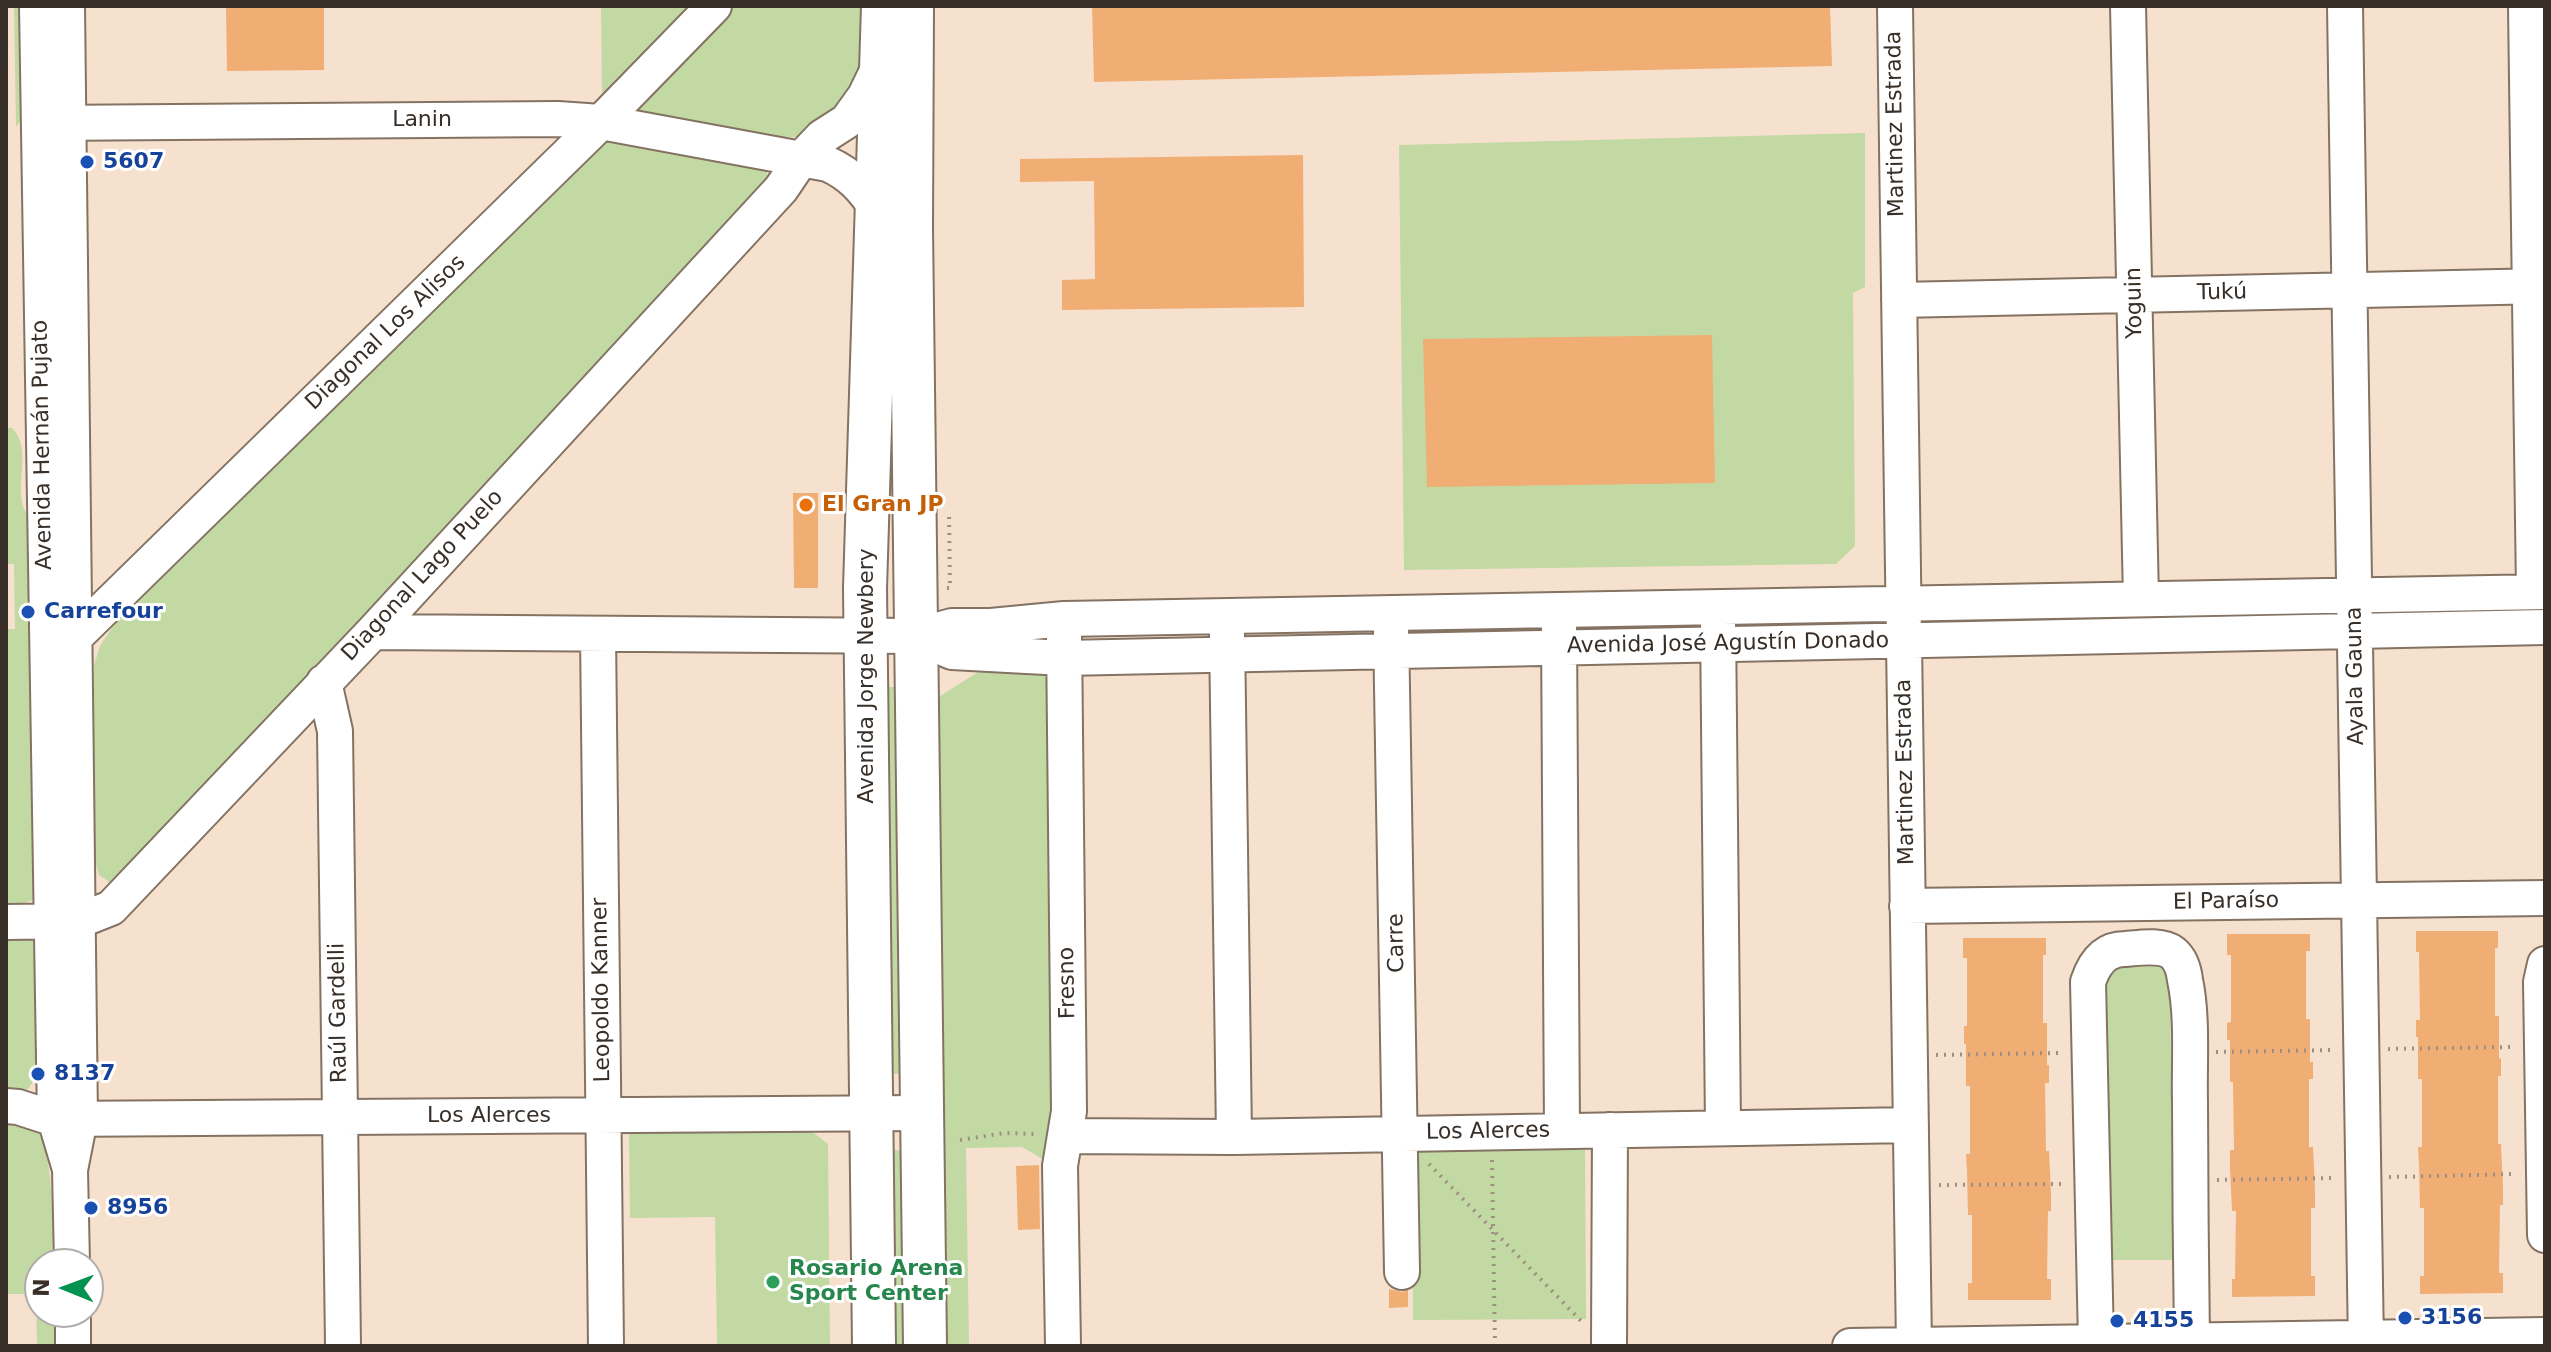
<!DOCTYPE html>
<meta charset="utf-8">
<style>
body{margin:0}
#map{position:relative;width:2551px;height:1352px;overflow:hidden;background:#f6e1cf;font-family:"DejaVu Sans",sans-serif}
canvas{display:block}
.frame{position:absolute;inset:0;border:8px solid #372f28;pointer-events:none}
.north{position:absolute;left:24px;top:1248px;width:80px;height:80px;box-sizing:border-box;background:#fff;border:2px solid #afaca9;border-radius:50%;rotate:271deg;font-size:22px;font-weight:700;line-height:32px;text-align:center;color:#372f28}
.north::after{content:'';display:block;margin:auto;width:28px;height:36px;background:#049251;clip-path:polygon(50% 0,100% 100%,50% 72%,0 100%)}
</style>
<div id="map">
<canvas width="2551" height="1352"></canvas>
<div class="frame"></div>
<div class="north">N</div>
</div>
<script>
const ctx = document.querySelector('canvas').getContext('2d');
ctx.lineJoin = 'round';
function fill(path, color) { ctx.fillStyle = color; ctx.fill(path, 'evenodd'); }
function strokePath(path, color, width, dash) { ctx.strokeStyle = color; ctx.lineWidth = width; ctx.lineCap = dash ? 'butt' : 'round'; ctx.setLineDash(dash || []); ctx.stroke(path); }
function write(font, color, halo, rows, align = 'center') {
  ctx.font = font + ' "DejaVu Sans",sans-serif'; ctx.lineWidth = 6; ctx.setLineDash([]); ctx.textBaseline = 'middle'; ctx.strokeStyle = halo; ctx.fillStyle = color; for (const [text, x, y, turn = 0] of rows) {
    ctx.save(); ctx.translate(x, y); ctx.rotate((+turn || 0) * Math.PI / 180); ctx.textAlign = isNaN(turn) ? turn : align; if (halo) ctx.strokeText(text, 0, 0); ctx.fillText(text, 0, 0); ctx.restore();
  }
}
const green = new Path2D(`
 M14 6H25L26 113 16 127Z
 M601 6H863C863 30 865 57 857 80 850 103 822 128 800 136 793 138 783 137 775 137L637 114 602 94Z
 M1865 133V287L1853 293 1855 546 1836 564 1404 570 1399 145Z
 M608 140 763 162 770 182 127 881 111 883 99 875 94 857V665L100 646 122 613 590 147Z
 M6 428H12C36 452 7 496 32 520L33 605H23V620H33L38 885 33 900 21 904 6 905V629H15L14 564H6Z
 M1041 671 1048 680 1055 1117 1046 1161 1022 1147 966 1148 969 1346H945L937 698 978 672Z
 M880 687H903L906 1074H886Z
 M27 934 39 940C39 971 45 1059 32 1083 27 1094 17 1095 6 1095V935Z
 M2153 959 2164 966 2170 978 2173 1260H2106L2102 983 2107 969Z
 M6 1119C13 1120 25 1120 31 1124 56 1140 52 1235 53 1264H40V1312H55L56 1346H37L36 1294H6Z
 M810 1130 828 1144 830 1346H717L715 1217 630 1218 629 1132Z
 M1585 1148 1586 1319 1413 1320 1412 1150Z
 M888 1150 909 1151 912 1346H890Z`);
const building = new Path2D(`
 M226 6H324V70L227 71Z
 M1092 6H1830L1832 66 1094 82Z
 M1303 155 1304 307 1062 310V280L1095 279 1094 181 1020 182V159Z
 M1712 335 1715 483 1427 487 1423 339Z
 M793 493H818V588H794Z
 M2416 931H2498V948H2495V1016H2499V1059L2501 1058V1076H2498V1144H2501L2503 1187V1205H2500L2499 1273H2503V1293L2420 1294V1276H2424V1208H2420L2419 1165 2418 1147H2422V1079H2418V1037H2416V1020H2420L2419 952H2416Z
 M2227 934H2310V951H2306V1019H2310V1062H2313V1079H2309V1147H2313L2315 1190V1208H2311V1276H2315V1296L2232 1297V1279H2235L2236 1211H2232L2230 1168V1150H2234L2233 1082H2230V1040H2227V1023L2231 1022V955H2227Z
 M1963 938H2046V955H2043V1023H2047V1065H2049V1083H2045L2046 1151H2049L2051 1194V1211H2048L2047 1279H2051V1300H1968V1283H1972V1215H1968L1967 1171 1966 1154H1970V1086H1966V1044H1964V1026H1967V958H1963Z
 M1039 1165 1040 1229 1018 1230 1016 1166Z
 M1389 1289 1402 1292 1408 1290V1307L1389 1308Z`);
const path = new Path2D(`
 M947 588H950L949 512
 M2388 1049 2515 1047
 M2216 1052 2335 1050
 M1936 1055 2063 1053
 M960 1140 1005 1133 1037 1134
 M1492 1160 1495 1346
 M1429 1164 1581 1321
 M2389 1177 2516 1174
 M2217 1180 2336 1178
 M1939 1185 2066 1184`);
const minor = new Path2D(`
 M37 6 55 1119 69 1166
 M67 6 80 1119 70 1170 72 1264
 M1895 6 1914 1346
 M2128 6 2141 599
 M2345 6 2366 1346
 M2526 6 2534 592
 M47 123 558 119 601 122 828 164C852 175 863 189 878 210
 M1899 300 2545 286
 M1718 621 1723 1128
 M1559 626 1562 1131
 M1391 629 1402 1272
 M373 632 915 636 952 626H991L1064 619 2545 592
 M1227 633 1234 1137
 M598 634 606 1346
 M915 636 952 652 1064 658 2545 627
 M61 637H75L601 122 714 6
 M324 682 335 731 343 1346
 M1907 906 2545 898
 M6 922 78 921 111 908 373 632 781 189 802 158 822 137 847 121 865 96 880 65
 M2545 964 2541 982 2545 1235
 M6 1106 18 1107 55 1119 922 1113
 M1065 1136 1234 1137 1911 1125
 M73 1312V1346
 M2096 1342 2088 982C2094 964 2104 949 2125 949 2139 948 2161 944 2173 953 2181 960 2184 971 2185 980 2193 1017 2189 1064 2190 1102 2190 1182 2191 1261 2192 1341
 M1063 1346 1060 1166 1069 1111 1064 635
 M1609 1346 1610 1130
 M1850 1346 2545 1335`);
const major = new Path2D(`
 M912 6 911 227 925 1346
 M874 1346 865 588 883 6`);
const markers = [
 [87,162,8,"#1a4fb4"],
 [806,505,8,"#e8710a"],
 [28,612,8,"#1a4fb4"],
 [38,1074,8,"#1a4fb4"],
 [91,1208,8,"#1a4fb4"],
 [773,1282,8,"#2e9e5b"],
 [2405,1318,8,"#1a4fb4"],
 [2117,1321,8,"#1a4fb4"]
];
const streetNames = [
 ["Lanin",422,120],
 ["Martinez Estrada",1896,124,-91],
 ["Tukú",2222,293,-1],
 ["Yoguin",2135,303,-91],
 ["Diagonal Los Alisos",386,333,-44],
 ["Avenida Hernán Pujato",43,445,-91],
 ["Diagonal Lago Puelo",423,576,-47],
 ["Avenida José Agustín Donado",1728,644,-1],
 ["Avenida Jorge Newbery",867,676,-90],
 ["Ayala Gauna",2356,676,-91],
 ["Martinez Estrada",1906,772,-91],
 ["El Paraíso",2226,902,-1],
 ["Carre",1397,943,-91],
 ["Fresno",1068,983,-91],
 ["Leopoldo Kanner",602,990,-91],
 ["Raúl Gardelli",339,1013,-91],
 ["Los Alerces",489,1116],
 ["Los Alerces",1488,1132,-1]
];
const transitNames = [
 ["5607",103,162],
 ["Carrefour",44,612],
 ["8137",54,1074],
 ["8956",107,1208],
 ["3156",2421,1318],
 ["4155",2133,1321]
];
const foodNames = [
 ["El Gran JP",822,505]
];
const leisureNames = [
 ["Rosario Arena",789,1269],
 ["Sport Center",789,1294]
];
fill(green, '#c2d9a4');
fill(building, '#f1ae74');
strokePath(minor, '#847262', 38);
strokePath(major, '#847262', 46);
strokePath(path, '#9e8f82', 4, [2, 6]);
strokePath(minor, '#fff', 34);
strokePath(major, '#fff', 42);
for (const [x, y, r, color] of markers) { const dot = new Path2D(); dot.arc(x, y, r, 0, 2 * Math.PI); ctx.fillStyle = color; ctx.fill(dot); strokePath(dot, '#fff', 3); }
write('22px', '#372f28', '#fff', streetNames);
write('bold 22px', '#164399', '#fff', transitNames, 'left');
write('bold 22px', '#c56008', '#fff', foodNames, 'left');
write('bold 22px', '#27864d', '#fff', leisureNames, 'left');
</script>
